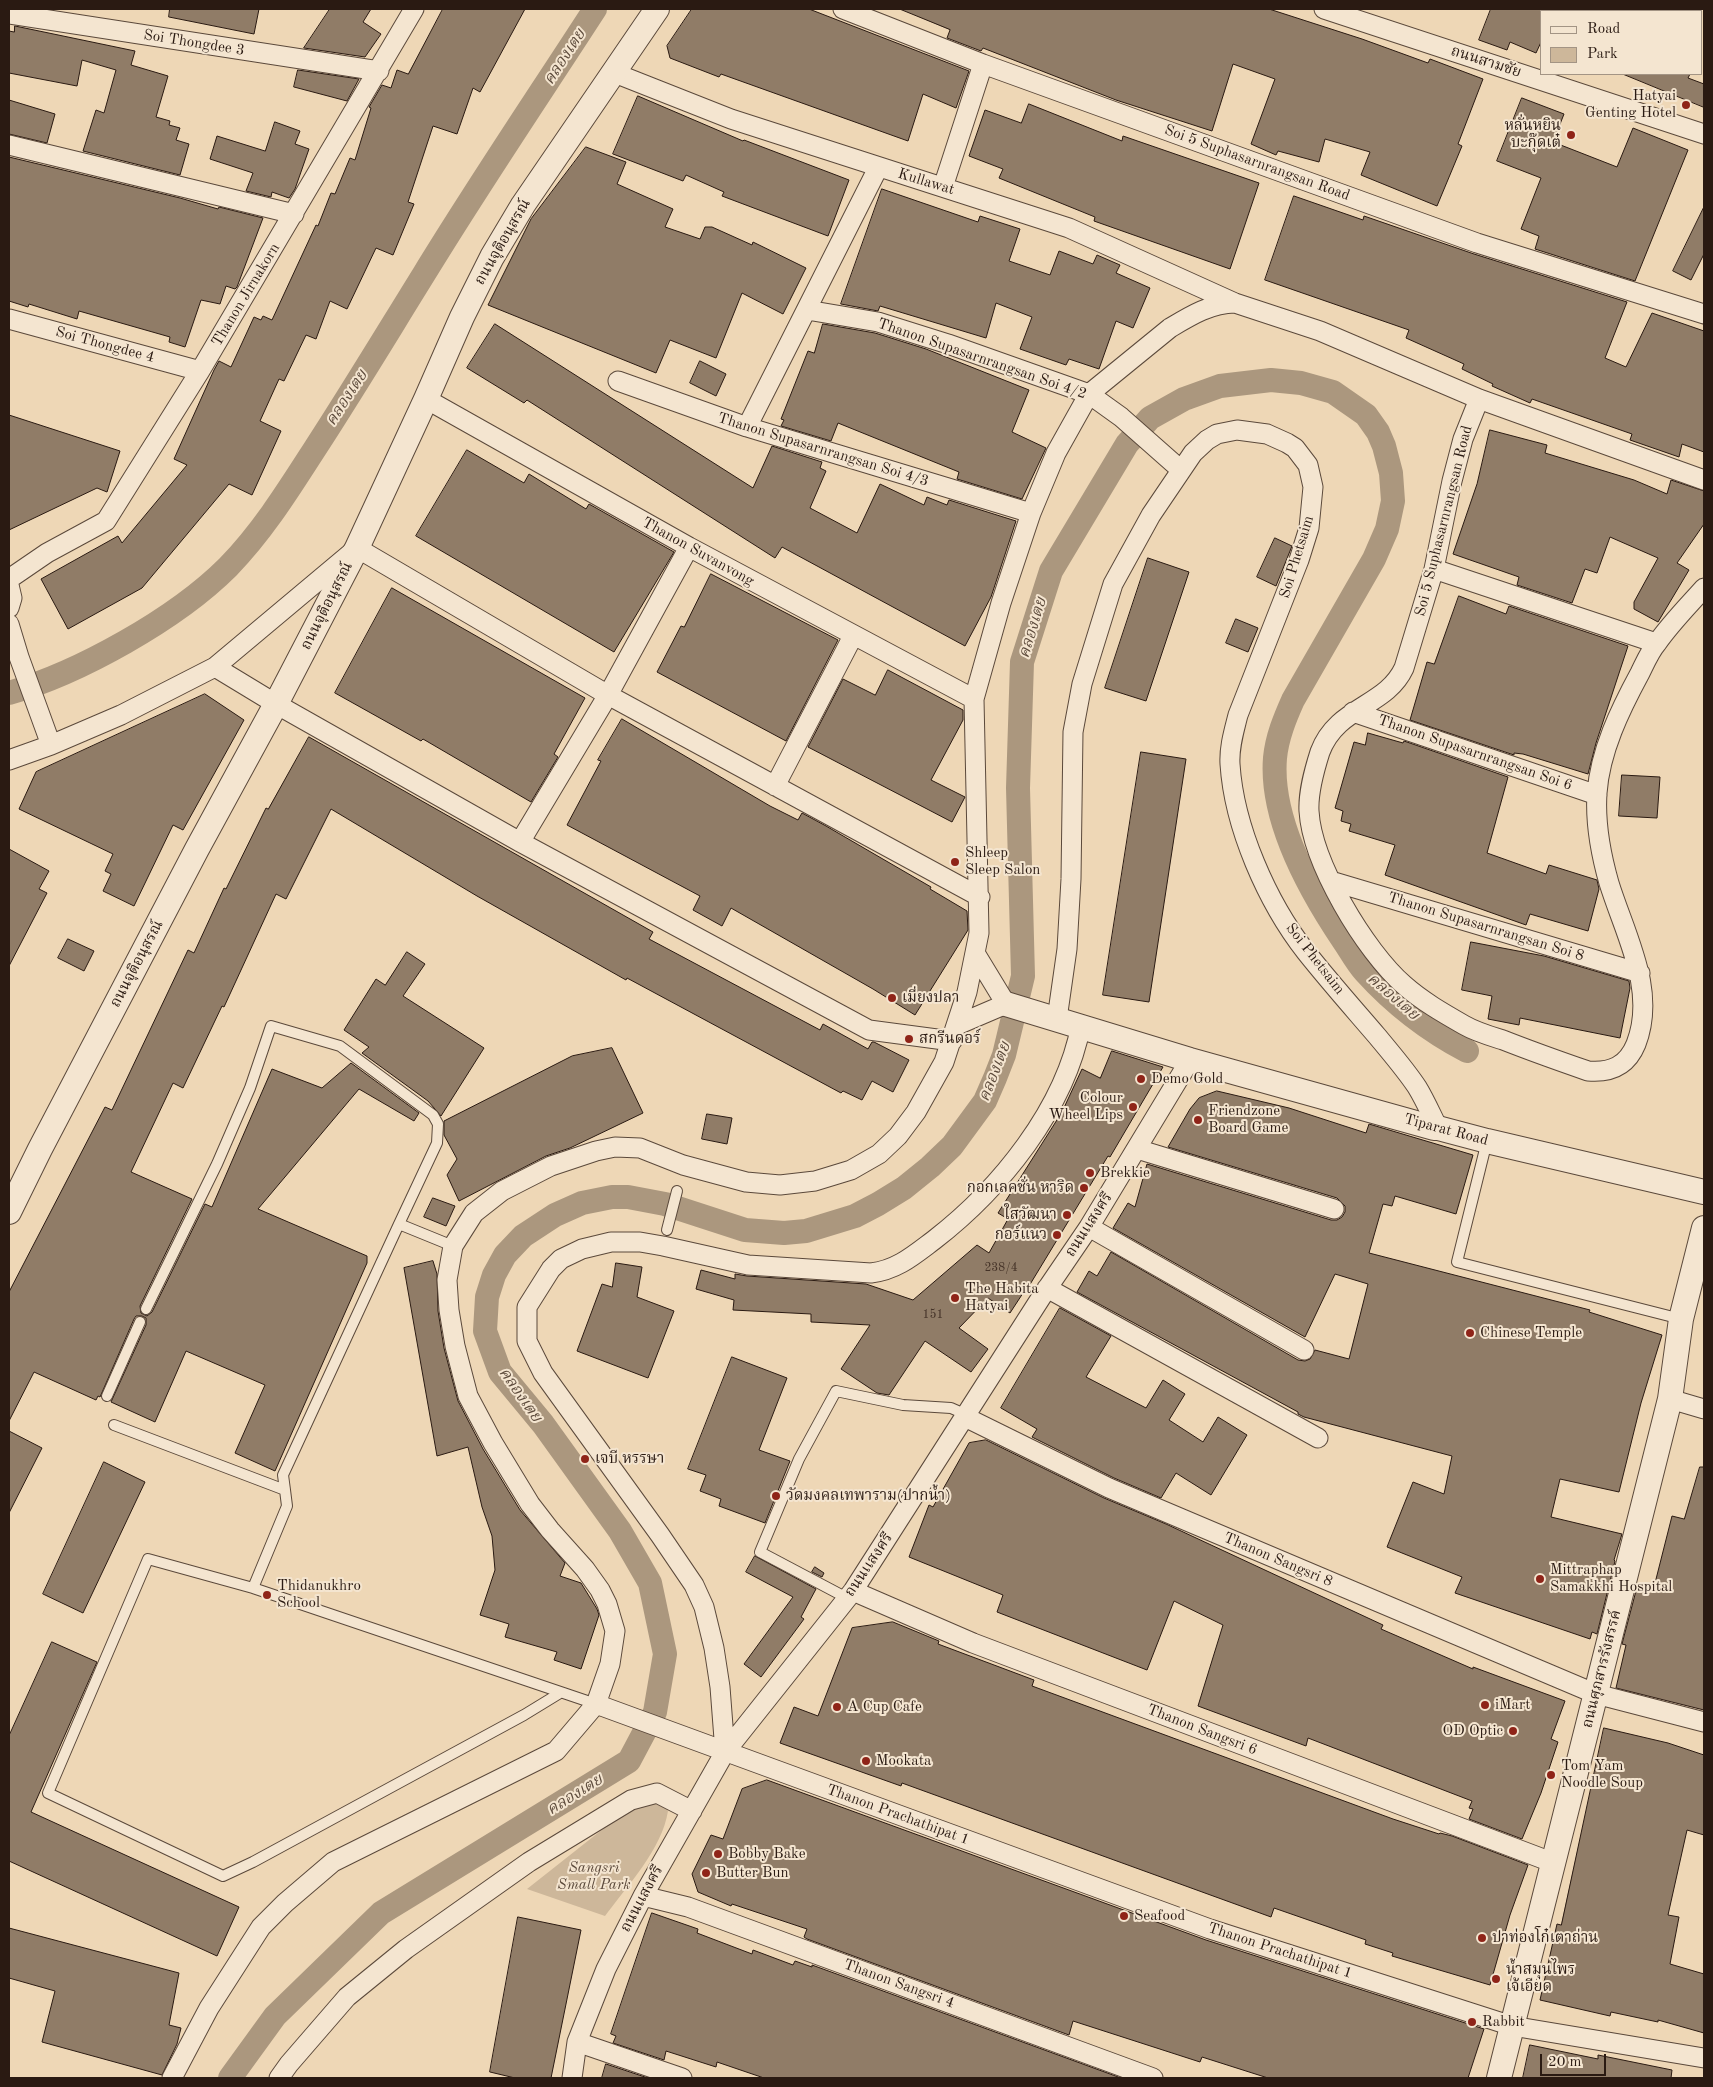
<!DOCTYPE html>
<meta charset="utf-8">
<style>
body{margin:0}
#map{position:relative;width:1713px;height:2087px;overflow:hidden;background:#eed7b6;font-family:"Old Standard TT",serif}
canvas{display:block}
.frame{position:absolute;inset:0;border:10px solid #2a1a12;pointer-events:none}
.legend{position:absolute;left:1540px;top:10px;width:162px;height:65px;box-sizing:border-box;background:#f4e5d0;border:1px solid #a39484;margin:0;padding:6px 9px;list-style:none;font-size:15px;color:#2a1a12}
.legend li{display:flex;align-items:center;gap:10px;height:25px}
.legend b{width:25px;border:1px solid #a39484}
.scale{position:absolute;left:1540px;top:2054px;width:66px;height:22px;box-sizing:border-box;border:2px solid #2a1a12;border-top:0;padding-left:6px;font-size:15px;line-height:18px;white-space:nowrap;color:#2a1a12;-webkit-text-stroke:4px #f4e5d0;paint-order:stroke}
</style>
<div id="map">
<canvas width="1713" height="2087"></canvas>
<div class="frame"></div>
<ul class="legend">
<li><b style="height:6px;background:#f4e5d0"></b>Road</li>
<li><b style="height:14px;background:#cdb79a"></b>Park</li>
</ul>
<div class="scale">20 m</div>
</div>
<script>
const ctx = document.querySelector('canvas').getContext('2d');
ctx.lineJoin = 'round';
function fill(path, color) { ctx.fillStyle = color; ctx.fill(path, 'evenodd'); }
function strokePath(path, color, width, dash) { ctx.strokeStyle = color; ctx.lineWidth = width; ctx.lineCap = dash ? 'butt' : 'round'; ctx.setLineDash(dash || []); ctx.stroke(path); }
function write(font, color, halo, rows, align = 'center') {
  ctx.font = font + ' "Old Standard TT","Noto Serif Thai",serif'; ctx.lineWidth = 4; ctx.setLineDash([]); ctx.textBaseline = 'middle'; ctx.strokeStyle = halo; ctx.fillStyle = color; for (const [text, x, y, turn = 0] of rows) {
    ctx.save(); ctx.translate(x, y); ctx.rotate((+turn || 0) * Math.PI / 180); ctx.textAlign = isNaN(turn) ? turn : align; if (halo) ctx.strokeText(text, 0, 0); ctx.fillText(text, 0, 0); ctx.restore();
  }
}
const green = new Path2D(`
 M662 1801 668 1811C662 1849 628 1885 605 1916L527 1889 627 1810Z`);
const canal = new Path2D(`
 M9 693C79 673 176 619 228 567 263 531 289 489 316 447 353 390 388 332 424 274 479 184 538 97 595 9
 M230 2078 275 2016 381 1913 629 1761 655 1712 665 1654 650 1583 620 1531 543 1424 500 1372 485 1331 487 1297 494 1275 505 1255 523 1236 555 1215 582 1203 612 1197H628L665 1204 745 1230 784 1233 806 1231 855 1216 878 1204 904 1188 930 1167 952 1146 985 1101 995 1078 1004 1055 1023 976 1018 788 1022 662 1051 571 1127 444 1150 418 1184 399 1220 386 1271 380 1301 383 1333 392 1366 415 1378 432 1384 446 1391 473 1393 501 1387 529 1374 559 1293 700C1285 718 1277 737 1275 758 1270 819 1310 891 1343 940 1350 950 1356 962 1365 972 1393 1003 1429 1031 1467 1051`);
const building = new Path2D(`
 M170 9H259L254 34 169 17Z
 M330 9H371L363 22 381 34 365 57 304 48Z
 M443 9H525L480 92 473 88 457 134 433 126 408 202 414 204 393 255 376 248 347 309 330 301 316 339 306 335 284 381 279 379 260 421 281 431 252 495 229 484 142 588 68 629 41 579 118 536 122 543 187 465 174 459 214 370 219 361 231 367 254 317 261 320 263 316 272 320 316 225 318 226 331 193 335 194 350 158 355 160 371 108 369 107 382 85 391 88 397 70 408 74Z
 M692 9H809L969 71 956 108 923 94 908 141 721 74 719 77 670 58 667 46Z
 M900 9H1269L1362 39 1428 63 1430 59 1483 79 1458 144 1462 146 1437 206 1361 175 1370 152 1325 139 1319 162 1278 151 1276 155 1251 144 1275 79 1233 64 1212 131 1116 100 983 48 981 51 947 38 950 30Z
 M1491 9H1542V40L1536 53 1510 42 1507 50 1479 40Z
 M15 26 135 51 131 65 168 76 156 117 170 121 169 125 180 128 176 140 189 144 180 175 83 151 96 110 104 113 116 70 82 60 77 86 9 73V31L14 32Z
 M298 70 359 79 347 101 294 87Z
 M1623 74H1690L1688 78 1704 84V107Z
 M638 96 743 141 744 140 849 180 828 236 722 196 724 192 686 175 683 181 613 154Z
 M1522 98 1564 114 1553 142 1617 167 1633 128 1688 150 1635 281 1535 249 1539 236 1521 229 1541 178 1497 161Z
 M9 100 55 114 47 143 9 134Z
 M1029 104 1122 141 1123 136 1259 183 1230 269 1094 221 1095 217 999 178 1003 169 969 156 985 110 1021 123Z
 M275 122 300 131 295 144 309 149 295 189 289 198 272 192 271 197 246 191 253 173 210 159 217 136 265 151Z
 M586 147 626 162 617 184 673 209 665 227 700 239 705 227H712L752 245 753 242 806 268 783 314 742 293 716 358 670 340 656 373 488 305 531 219Z
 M9 157 180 198 218 209 219 207 263 218 237 287 235 289 226 286 220 304 201 300 185 347 169 342 170 337 79 311 77 319 29 304 28 307 9 301Z
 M882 189 978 222 980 216 1020 229 1009 261 1050 275 1059 251 1093 264 1097 255 1120 265 1116 273 1150 288 1133 328 1116 321 1099 369 1069 359 1066 365 1020 349 1032 317 996 303 986 338 880 306 878 311 841 304Z
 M1294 196 1363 220 1364 216 1474 254 1627 302 1605 358 1626 367 1652 313 1704 331V452L1682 444 1679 457 1630 440 1632 434 1532 399 1530 403 1492 386 1493 384 1462 369 1464 364 1406 338 1409 330 1265 280Z
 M1704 207V254L1691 280 1673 271Z
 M495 324 753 488 772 446 822 462 820 468 826 471 810 508 857 533 880 484 924 505 927 497 947 505 949 500 1016 521 991 597 965 646 782 547 775 558 527 400 524 403 467 368Z
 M823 324 875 333 926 349 1029 390 1012 432 1046 448 1022 499 957 479 959 472 838 423 831 441 781 426 784 420 781 419 808 351 814 353Z
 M700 361 726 374 716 396 690 383Z
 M9 415 120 451 107 492 97 488 9 530Z
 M1490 430 1547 445 1545 453 1634 480 1667 494 1671 480 1704 491V524L1677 563 1689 570 1658 622 1634 609V602L1658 558 1610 537 1597 573 1585 569 1572 603 1517 585 1519 577 1453 554 1477 484Z
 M467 450 524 483 529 474 586 509 589 504 674 552 614 652 416 536Z
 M1275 538 1292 546 1276 586 1257 577Z
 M1148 558 1189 572 1146 701 1105 688Z
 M711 574 838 640 786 741 657 672 681 626 684 627Z
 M392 588 585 698 554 754 558 757 531 802 423 739 421 741 335 693Z
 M1459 596 1506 614 1509 606 1628 646 1596 743 1588 774 1523 754 1514 753V755L1410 720 1427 662 1434 664Z
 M1236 619 1258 628 1248 652 1226 643Z
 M888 670 963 710V720L931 780 965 797 952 822 808 747 843 679 875 695Z
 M205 694 244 720 183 830 173 825 134 906 103 891 111 874 105 871 113 854 19 809 36 772Z
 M622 719 770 806 798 820 802 813 826 826 931 887 930 889 967 911 968 930 915 1015 873 989 731 908 722 926 693 910 700 896 567 825 601 761 598 760Z
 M1368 733 1403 743 1404 741 1508 777 1487 853 1546 874 1549 865 1597 880 1599 889 1588 931 1530 914 1526 925 1385 875 1395 845 1349 831 1351 824 1341 821 1343 811 1335 808 1354 742 1365 745Z
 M309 737 653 932 649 939 820 1030 823 1024 868 1049 872 1042H874L909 1060 893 1092 872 1081 862 1100 843 1091 841 1093 627 978 626 980 477 896 331 809 286 899 276 894 224 1007 222 1006 183 1088 173 1083 131 1172 192 1199 140 1306 141 1313 147 1316 152 1312 205 1204 212 1207 272 1069 322 1088 351 1063 419 1113 414 1121 359 1089 258 1209 367 1256V1263L275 1471 235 1453 265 1385 186 1351 155 1422 111 1402 146 1325V1318L142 1316H136L134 1319 100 1397 98 1396 96 1400 34 1372 9 1421V1292L105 1107 112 1110 188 950 194 953 224 888 226 889 266 808 268 809Z
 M1141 752 1186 759 1149 1002 1103 995Z
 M1622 775 1660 777 1657 818 1619 816Z
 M9 849 49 871 39 889 47 893 9 966Z
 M68 939 94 951 84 971 58 958Z
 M1471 942 1544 956 1629 981 1630 988 1620 1038 1520 1018 1519 1025 1488 1019 1492 996 1462 990Z
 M407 952 425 964 403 996 484 1048 441 1116 428 1101 362 1053 369 1047 344 1030 376 979 385 985Z
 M612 1048 643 1113 570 1148 546 1156 459 1201 447 1175 457 1159 444 1135V1121L572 1056Z
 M1112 1051 1163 1067 1110 1157 1108 1156 1026 1291 1025 1290 1010 1313 988 1298 959 1328 988 1349 971 1372 925 1341 889 1395 877 1393 841 1369 870 1325 811 1322V1314L733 1310 734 1300 696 1289 701 1270 735 1279V1274L747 1276 866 1284 913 1300 977 1245 989 1253 1008 1219 998 1213 1062 1112 1082 1069 1100 1078Z
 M1217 1091 1289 1108 1366 1133 1369 1124 1473 1155 1456 1214 1395 1196 1392 1206 1383 1204 1369 1253 1590 1310 1589 1312 1662 1335 1641 1403 1619 1492 1560 1479 1551 1517 1622 1534 1614 1560 1615 1561 1597 1634 1592 1632 1590 1639 1455 1593 1462 1577 1387 1547 1413 1482 1444 1494 1452 1456 1304 1417 1298 1414V1412L1077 1292 1089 1271 1097 1276 1111 1252 1298 1360 1305 1361 1310 1359 1315 1350 1349 1359 1368 1284 1335 1274 1305 1337 1113 1228 1128 1203 1135 1207 1147 1164 1331 1220H1337L1342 1217 1345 1212V1206L1337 1198 1168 1147 1190 1109 1199 1098Z
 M707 1114 732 1118 727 1144 702 1139Z
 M433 1198 455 1206 446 1226 424 1217Z
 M433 1261 437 1274 438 1311 444 1348 458 1401 483 1449 520 1510 565 1563 560 1576 581 1583 597 1609 599 1615 581 1669 554 1660 557 1652 505 1637 509 1624 480 1615 495 1570 492 1536 482 1507 468 1447 437 1456 404 1268Z
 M616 1263 642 1267 637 1297 674 1311 648 1378 577 1351 602 1284 612 1287Z
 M1060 1308 1111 1336 1086 1377 1146 1408 1163 1380 1185 1394 1169 1420 1203 1442 1218 1417 1247 1435 1211 1495 1176 1473 1161 1498 1114 1478 1032 1437 1037 1429 1001 1408Z
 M732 1357 787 1378 759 1450 790 1461 765 1523 719 1506 721 1499 700 1491 706 1475 688 1469Z
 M9 1431 42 1448 9 1513Z
 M986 1440 1104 1498 1166 1524 1383 1625 1381 1629 1473 1669V1667L1565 1701 1551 1739 1558 1742 1541 1793 1522 1839 1469 1819 1473 1809 1469 1808 1472 1801 1308 1738 1306 1746 1198 1706 1223 1625 1174 1601 1147 1670 997 1612 1003 1595 909 1557 929 1505 933 1507 969 1443Z
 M104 1462 145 1482 83 1613 43 1594Z
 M1700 1467H1704V1710L1616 1688 1626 1645 1622 1644 1637 1587 1653 1591 1672 1516 1684 1519Z
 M755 1556 816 1589 801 1617 804 1619 761 1677 744 1664 793 1597 746 1572Z
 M815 1567 824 1573 822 1577 812 1572Z
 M893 1622 939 1641 938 1644 1034 1680 1032 1686 1393 1819 1439 1834 1440 1833 1452 1836 1528 1865 1510 1915 1490 1985 1392 1956 1393 1953 1365 1944 1366 1940 1274 1908 1271 1917 902 1783 901 1786 780 1743 794 1707 818 1716 852 1628Z
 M52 1642 97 1662 31 1812 239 1907 217 1956 9 1861V1736Z
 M1604 1728 1668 1743 1704 1755V1835L1687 1830 1668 1915 1679 1917 1670 1964 1704 1974V2033L1658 2020V2022L1611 2012 1610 2016 1540 2000 1557 1924 1561 1925Z
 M767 1780 1206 1940 1484 2029 1468 2078H1268L1202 2057 1200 2062 1073 2021 1069 2035 807 1939 804 1937 807 1929 732 1904 731 1906 698 1892 692 1874 711 1835 723 1839 742 1789Z
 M652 1913 698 1929 697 1933 752 1954 753 1950 793 1965 795 1961 812 1967V1965L1121 2078H764L717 2062 716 2067 666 2051 664 2060 613 2043 616 2036 611 2034Z
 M518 1917 581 1930 551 2078H515L490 2072Z
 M9 1928 179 1973 169 2025 181 2028 177 2044 162 2075 42 2042 55 1991 9 1978Z
 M1530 2045 1598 2059V2055L1672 2070 1671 2078H1523Z
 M606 2064 648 2078H602Z`);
const service = new Path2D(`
 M1487 1141 1457 1262 1681 1319
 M667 1230 677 1191
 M146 1309 217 1164 250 1088 271 1026 340 1046 433 1115 438 1124 437 1143 399 1224
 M107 1396 140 1322
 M114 1425 285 1490 287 1506 253 1588
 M285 1490 283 1475 399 1224 453 1246
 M847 1598 760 1552 799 1459 836 1391 903 1405 951 1408 967 1415
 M560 1693 524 1715 253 1862 223 1876 48 1793 148 1559 253 1588 596 1704`);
const minor = new Path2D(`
 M843 9 983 64 1477 243 1704 314
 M1324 9 1704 134
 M10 14 379 71
 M612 72 731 119 1069 228 1235 303 1320 331 1479 399 1704 480
 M9 145 294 214
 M943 187 983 64
 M807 310 878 322 948 344 1089 394 1121 417 1181 470
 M9 319 200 371
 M618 381 747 427 1031 513
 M426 399 689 547 974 699
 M1479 399 1463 439 1452 481 1434 569 1404 668C1386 707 1337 706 1320 752 1314 771 1308 792 1309 811 1312 863 1365 951 1404 985 1422 1001 1443 1013 1464 1025 1476 1032 1490 1036 1503 1040 1531 1051 1559 1061 1588 1071 1611 1073 1627 1066 1636 1044 1657 990 1625 935 1609 883 1601 855 1595 823 1597 793 1600 751 1620 710 1640 673 1645 663 1650 651 1657 643 1671 623 1688 606 1704 588
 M747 427 878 168
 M1434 569 1656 643
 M9 579 47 553 106 521 200 371 414 9
 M9 585 12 598 9 608
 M9 624 19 657 51 745
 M215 667 276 704 520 842 869 1030 952 1041
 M1353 712 1597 795
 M9 760 51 745 121 715 215 667 357 548 608 695 980 897
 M775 786 853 636
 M520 842 608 695 689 547
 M1331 881 1640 973
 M1057 1019 1067 949 1071 879 1073 732 1082 684 1113 584 1151 515 1193 453 1207 440 1217 434 1237 430 1267 434 1287 443 1295 448 1308 465 1313 487 1309 528 1299 560 1238 715C1234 731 1229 747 1230 764 1234 827 1267 902 1306 952 1329 981 1353 1008 1377 1036 1391 1053 1405 1069 1417 1087 1425 1100 1431 1114 1438 1128
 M957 1025 1006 1004 975 953
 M1137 1149 1334 1209
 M1089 1227 1304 1350
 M1047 1288 1318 1438
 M1670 1399 1704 1409
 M965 1417 1109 1488 1596 1694 1704 1722
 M853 1591 973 1643 1554 1863
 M596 1704 1210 1929 1512 2026 1704 2058
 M725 1752 720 1687 714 1648 704 1607 694 1585 660 1535 543 1373 527 1341V1307L551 1269 561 1259 582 1249 611 1242H640L663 1246 748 1265 871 1273C897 1270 914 1255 934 1240 1000 1189 1065 1109 1081 1025
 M643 1896 688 1907 1153 2078
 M577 2042 682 2078
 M172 2078 209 2008 261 1927 285 1903 333 1862 556 1751 596 1704 610 1664 615 1631 607 1604 600 1590 585 1569 550 1530 530 1504 493 1443 468 1396 455 1346 449 1310 447 1280 453 1246 474 1213 502 1191 551 1166 596 1151 615 1147 640 1148 683 1165 746 1182 780 1185 815 1181 851 1170 879 1154 898 1136 916 1112 944 1062 967 992 979 933 974 699 1001 603 1031 513 1056 453 1089 394 1170 328C1190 316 1211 303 1235 303
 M279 2078 289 2064 347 1997 406 1949 529 1862 631 1800 657 1793 692 1811
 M572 2078 577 2042 606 1969 643 1896 725 1752 853 1591 1042 1296 1089 1227 1190 1060`);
const tertiary = new Path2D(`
 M1006 1004 1190 1060 1434 1128H1438L1487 1141 1704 1192
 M9 1212 40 1149 197 849 276 704 357 548 426 399 462 317 492 257 523 205 657 9
 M1499 2078 1670 1399 1681 1319 1704 1228`);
const markers = [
 [1686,105,5,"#8f2418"],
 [1571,135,5,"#8f2418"],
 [955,862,5,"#8f2418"],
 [892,998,5,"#8f2418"],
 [909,1039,5,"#8f2418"],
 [1141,1079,5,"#8f2418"],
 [1133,1107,5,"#8f2418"],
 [1198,1120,5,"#8f2418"],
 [1090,1173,5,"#8f2418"],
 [1084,1188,5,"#8f2418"],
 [1067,1215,5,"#8f2418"],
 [1057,1235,5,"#8f2418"],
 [955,1298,5,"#8f2418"],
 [1470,1333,5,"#8f2418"],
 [585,1459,5,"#8f2418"],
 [776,1496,5,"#8f2418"],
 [1540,1579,5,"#8f2418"],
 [267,1595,5,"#8f2418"],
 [1485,1705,5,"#8f2418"],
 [837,1707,5,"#8f2418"],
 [1513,1731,5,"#8f2418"],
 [866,1761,5,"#8f2418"],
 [1551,1775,5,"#8f2418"],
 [718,1854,5,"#8f2418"],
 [706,1873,5,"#8f2418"],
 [1124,1916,5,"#8f2418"],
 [1482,1938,5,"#8f2418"],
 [1496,1979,5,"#8f2418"],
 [1472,2022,5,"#8f2418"]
];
const numberNames = [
 ["238/4",1001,1268],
 ["151",933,1315]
];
const streetNames = [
 ["Soi Thongdee 3",194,43,9],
 ["ถนนสามชัย",1486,62,18],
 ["Soi 5 Suphasarnrangsan Road",1257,163,20],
 ["Kullawat",926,182,17],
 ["ถนนจุติอนุสรณ์",503,242,-60],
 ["Thanon Jirnakorn",246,295,-59],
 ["Soi Thongdee 4",105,345,15],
 ["Thanon Supasarnrangsan Soi 4/2",982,359,19],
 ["Thanon Supasarnrangsan Soi 4/3",823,450,17],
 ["Soi 5 Suphasarnrangsan Road",1444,521,-76],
 ["Thanon Suvanvong",698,552,29],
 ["Soi Phetsaim",1297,557,-73],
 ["ถนนจุติอนุสรณ์",327,606,-63],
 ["Thanon Supasarnrangsan Soi 6",1475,753,19],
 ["Thanon Supasarnrangsan Soi 8",1486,927,17],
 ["Soi Phetsaim",1315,959,52],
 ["ถนนจุติอนุสรณ์",137,964,-62],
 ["Tiparat Road",1446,1130,15],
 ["ถนนเเสงศรี",1089,1225,-57],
 ["Thanon Sangsri 8",1278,1560,23],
 ["ถนนเเสงศรี",869,1565,-56],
 ["ถนนศุภสารรังสรรค์",1602,1669,-76],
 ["Thanon Sangsri 6",1202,1730,21],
 ["Thanon Prachathipat 1",898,1815,20],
 ["ถนนเเสงศรี",642,1899,-62],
 ["Thanon Prachathipat 1",1280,1951,18],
 ["Thanon Sangsri 4",899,1984,20]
];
const poiNames = [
 ["Hatyai",1676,96,"right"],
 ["Genting Hotel",1676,113,"right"],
 ["หลั่นหยิน",1561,126,"right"],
 ["บะกุ๊ดเต๋",1561,143,"right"],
 ["Shleep",965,853],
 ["Sleep Salon",965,870],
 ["เมี่ยงปลา",902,998],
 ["สกรีนดอร์",919,1039],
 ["Demo Gold",1151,1079],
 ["Colour",1123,1098,"right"],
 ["Wheel Lips",1123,1115,"right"],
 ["Friendzone",1208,1111],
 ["Board Game",1208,1128],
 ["Brekkie",1100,1173],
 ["กอกเลคชั่น หาริด",1074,1188,"right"],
 ["ใสวัฒนา",1057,1215,"right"],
 ["กอร์แนว",1047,1235,"right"],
 ["The Habita",965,1289],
 ["Hatyai",965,1306],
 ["Chinese Temple",1480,1333],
 ["เจบี หรรษา",595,1459],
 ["วัดมงคลเทพาราม(ปากน้ำ)",786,1496],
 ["Mittraphap",1550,1570],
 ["Samakkhi Hospital",1550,1587],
 ["Thidanukhro",277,1586],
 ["School",277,1603],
 ["iMart",1495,1705],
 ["A Cup Cafe",847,1707],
 ["OD Optic",1503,1731,"right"],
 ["Mookata",876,1761],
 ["Tom Yam",1561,1766],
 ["Noodle Soup",1561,1783],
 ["Bobby Bake",728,1854],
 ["Butter Bun",716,1873],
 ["Seafood",1134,1916],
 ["ปาท่องโก๋เตาถ่าน",1492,1938],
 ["น้ำสมุนไพร",1506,1970],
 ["เจ้เอียด",1506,1987],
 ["Rabbit",1482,2022]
];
const parkNames = [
 ["Sangsri",594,1868],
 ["Small Park",594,1885]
];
const waterNames = [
 ["คลองเตย",565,57,-57],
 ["คลองเตย",347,398,-57],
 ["คลองเตย",1033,628,-73],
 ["คลองเตย",1393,997,41],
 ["คลองเตย",995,1072,-69],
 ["คลองเตย",520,1395,55],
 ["คลองเตย",575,1795,-32]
];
fill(green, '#cdb79a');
strokePath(canal, '#ab977e', 24);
fill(building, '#907c67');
strokePath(building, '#2a1a12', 1);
strokePath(service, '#5b493b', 12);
strokePath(minor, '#5b493b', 21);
strokePath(tertiary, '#5b493b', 26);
strokePath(service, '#f4e5d0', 10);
strokePath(minor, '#f4e5d0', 19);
strokePath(tertiary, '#f4e5d0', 24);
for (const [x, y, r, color] of markers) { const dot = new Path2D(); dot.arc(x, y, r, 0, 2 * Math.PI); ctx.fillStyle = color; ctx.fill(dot); strokePath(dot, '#f4e5d0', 2); }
write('12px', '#443227', null, numberNames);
write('15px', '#2a1a12', '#f4e5d0', streetNames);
write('15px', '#2a1a12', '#f4e5d0', poiNames, 'left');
write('italic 15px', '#5b493b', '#f4e5d0', parkNames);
write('italic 16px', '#5e4c3d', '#f4e5d0', waterNames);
</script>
